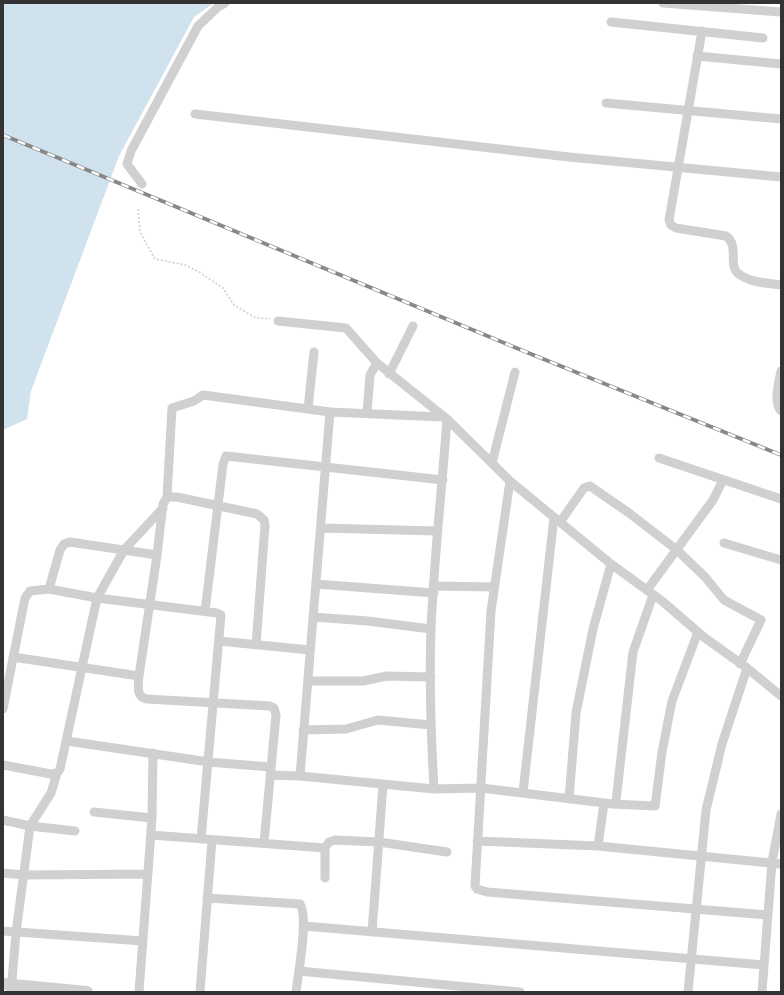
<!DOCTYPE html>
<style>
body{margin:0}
#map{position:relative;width:784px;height:995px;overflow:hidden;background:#fff;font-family:"DM Sans",sans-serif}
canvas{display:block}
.frame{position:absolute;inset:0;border:4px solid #333;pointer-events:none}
</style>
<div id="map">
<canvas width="784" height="995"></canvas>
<div class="frame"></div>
</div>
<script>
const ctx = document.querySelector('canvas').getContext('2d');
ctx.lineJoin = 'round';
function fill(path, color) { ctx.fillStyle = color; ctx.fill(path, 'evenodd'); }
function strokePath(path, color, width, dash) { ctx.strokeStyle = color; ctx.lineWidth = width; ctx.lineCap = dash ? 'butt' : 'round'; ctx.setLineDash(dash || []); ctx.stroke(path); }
const water = new Path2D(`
 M3 3H214L194 17 119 156 31 391 27 419 3 430Z`);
const path = new Path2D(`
 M138 209 140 232 155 259 185 265 199 272 223 288 234 305 254 317 270 319`);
const minor = new Path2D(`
 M663 3 781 12
 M611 22 763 38
 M702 31 669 220 671 225 676 228 726 236C741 247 725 268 742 276 753 283 768 283 781 285
 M697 56 781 64
 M606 103 781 119
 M195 114 569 157 781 177
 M142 184 127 164 131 151 198 26 218 7 225 3
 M278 321 346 328 377 363 447 419 510 481 611 564 662 601 705 638 747 668 781 696
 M781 371C779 382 773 402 781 411
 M389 374 413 326
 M308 409 314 352
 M367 413 370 375 377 363
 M659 458 781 499
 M492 463 515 372
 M510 481 491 611 475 886 477 889 487 892 768 915
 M167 497 172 408 194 401 203 395 330 412 442 417
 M560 522 584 488 590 486 629 513 677 550 705 577 724 600 761 620 740 664
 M321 528 437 531
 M724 543 781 560
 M316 584 434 593
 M434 586 494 587
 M49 589 60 550 64 544 70 542 157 555
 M647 590 713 500 723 480
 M205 611 223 464 226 456 443 480
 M313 617 368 621 431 629
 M219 641 310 650
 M256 645 265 525 264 520 257 514 177 497H167L163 504 157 555 139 676C138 686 136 697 147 699L270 706 274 708 276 715 264 843
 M13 657 139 676
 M308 681H363L387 676 431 677
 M3 709 25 598 30 591 49 589 97 598 217 613 221 615 201 839
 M303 730 346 729 378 720 431 725
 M67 741 209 762 270 767
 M3 765 51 774 57 773 60 769 97 598 124 550 163 508
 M57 773 51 793 30 826 75 831
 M270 775 300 776 434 789 481 788 613 804 616 801 633 652 653 595
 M300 776 330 412
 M434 789C431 735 429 682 431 628 434 558 442 489 447 419
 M523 792 554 517
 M569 799 576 713 593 629 611 564
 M613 804 655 806 662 752 672 701 698 632
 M94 812 152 818 139 992
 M152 818 153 753
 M3 820 30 826 16 933 11 992
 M151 835 325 848
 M477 841 598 846 781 864
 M598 846 604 803
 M3 873 24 875 148 874
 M325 878V848L329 842 335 840 379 842 447 852
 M207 898 300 904C309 917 298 975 296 992
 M304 926 764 965
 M3 931 143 941
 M372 932 383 785
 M299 971 520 992
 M200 992 212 840
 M688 992 706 810 722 744 747 668
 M762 992 772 862 781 814`);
const tertiary = new Path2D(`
 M3 984 87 992`);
const rail = new Path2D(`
 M3 135 526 352 781 455`);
fill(water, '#cfe2ee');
strokePath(path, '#cdcdcd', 1.5, [2, 2]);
strokePath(minor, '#d0d0d0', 9);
strokePath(tertiary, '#d0d0d0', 12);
strokePath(rail, '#888', 4);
strokePath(rail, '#fff', 2.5, [8]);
</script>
